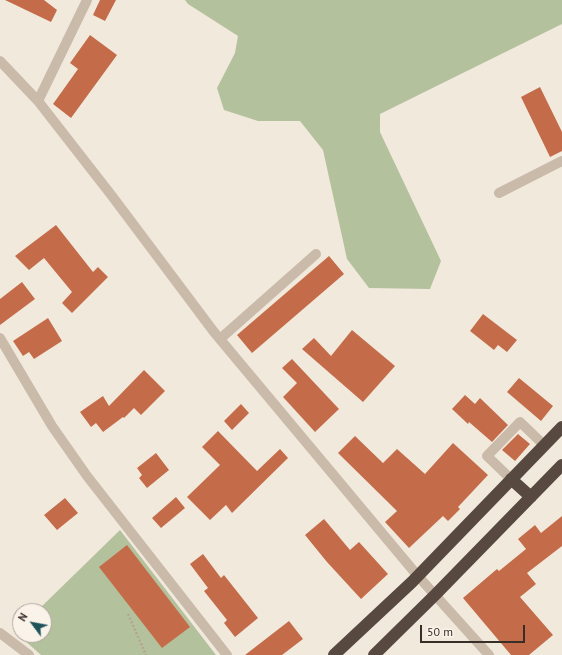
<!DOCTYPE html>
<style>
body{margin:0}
#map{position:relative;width:562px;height:655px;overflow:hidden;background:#f2e9dd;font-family:"PT Sans",sans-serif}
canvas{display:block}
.north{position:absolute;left:12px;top:603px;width:40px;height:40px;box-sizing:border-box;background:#faf3ea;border:1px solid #aca49d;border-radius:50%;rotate:302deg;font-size:11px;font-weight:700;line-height:16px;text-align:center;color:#382e29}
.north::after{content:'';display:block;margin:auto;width:14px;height:18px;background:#1f5359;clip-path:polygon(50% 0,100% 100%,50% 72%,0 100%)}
.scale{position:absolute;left:420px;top:625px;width:105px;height:18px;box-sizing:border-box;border:2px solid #382e29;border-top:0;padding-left:5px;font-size:12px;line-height:14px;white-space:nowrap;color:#382e29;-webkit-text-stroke:3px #faf3ea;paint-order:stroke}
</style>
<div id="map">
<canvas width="562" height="655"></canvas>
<div class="north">N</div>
<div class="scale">50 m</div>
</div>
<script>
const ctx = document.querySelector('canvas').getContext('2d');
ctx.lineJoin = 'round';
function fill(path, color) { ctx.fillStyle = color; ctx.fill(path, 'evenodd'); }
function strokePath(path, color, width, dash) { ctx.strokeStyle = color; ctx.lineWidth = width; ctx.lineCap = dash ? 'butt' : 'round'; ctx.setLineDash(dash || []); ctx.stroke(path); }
const green = new Path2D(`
 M185 0H562V24L380 114V132L441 261 430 289 369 288 347 259 323 150 300 121H258L224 110 217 88 235 53 238 36 188 4Z
 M120 530 216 655H41L15 632 20 628V635H44V611H37Z`);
const building = new Path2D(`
 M5 0H44L57 10 51 22Z
 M100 0H116L105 21 93 15Z
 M90 35 117 55 71 118 53 104 78 69 70 63Z
 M540 87 562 132V151L550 157 521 97Z
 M56 225 93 272 98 267 108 277 72 313 62 303 72 292 44 258 29 270 15 256Z
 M329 256 344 274 252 353 237 335Z
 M22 282 35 299 0 325V299Z
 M483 314 517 340 507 352 498 345 494 350 470 331Z
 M48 318 62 341 34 359 29 352 23 356 13 341Z
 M352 330 395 366 363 402 302 349 314 338 331 356Z
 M292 359 339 409 315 432 283 397 297 383 282 368Z
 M144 370 165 391 141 415 134 408 124 418 123 417 103 432 96 423 91 427 80 412 103 396 109 406Z
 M519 378 553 406 541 421 507 392Z
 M465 395 475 404 480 398 508 425 492 442 469 422 468 424 452 409Z
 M241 404 249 413 232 430 224 421Z
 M218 431 257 471 280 449 288 458 232 513 226 505 210 520 187 497 220 465 202 447Z
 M518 434 530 444 515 461 502 450Z
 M355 436 383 463 397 449 425 474 453 443 488 475 458 507 460 509 448 521 443 516 409 548 385 522 397 511 338 453Z
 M156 453 169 470 147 488 139 478 142 475 137 468Z
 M176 497 185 508 161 528 152 518Z
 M65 498 78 513 57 530 44 515Z
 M562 516V546L527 573 536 584 520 597 553 635 529 655H511L463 598 497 569 499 571 526 549 518 539 535 525 541 533Z
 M324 519 350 550 359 542 388 574 361 599 327 562 305 535Z
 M127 545 190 627 162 648 99 567Z
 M203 554 221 578 224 575 258 618 235 637 224 623 227 620 204 591 208 588 190 564Z
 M289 621 303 639 282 655H245Z`);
const path = new Path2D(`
 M128 614 146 655`);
const minor = new Path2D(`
 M0 61 38 101 112 196 214 332 417 575 489 655
 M38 101 87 0
 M499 193 562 161
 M0 338 52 426 87 476 227 655
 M220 339 316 254
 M511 479 487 456 520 422 544 445
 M0 633 29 655`);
const highway = new Path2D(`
 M511 479 531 497
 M334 655 412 582 562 427
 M374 655 435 595 562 465`);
fill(green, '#b4c19d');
fill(building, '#c46c49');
strokePath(path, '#b6a493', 2.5, [2, 2]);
strokePath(minor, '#cabaa9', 10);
strokePath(highway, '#584940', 12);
</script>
